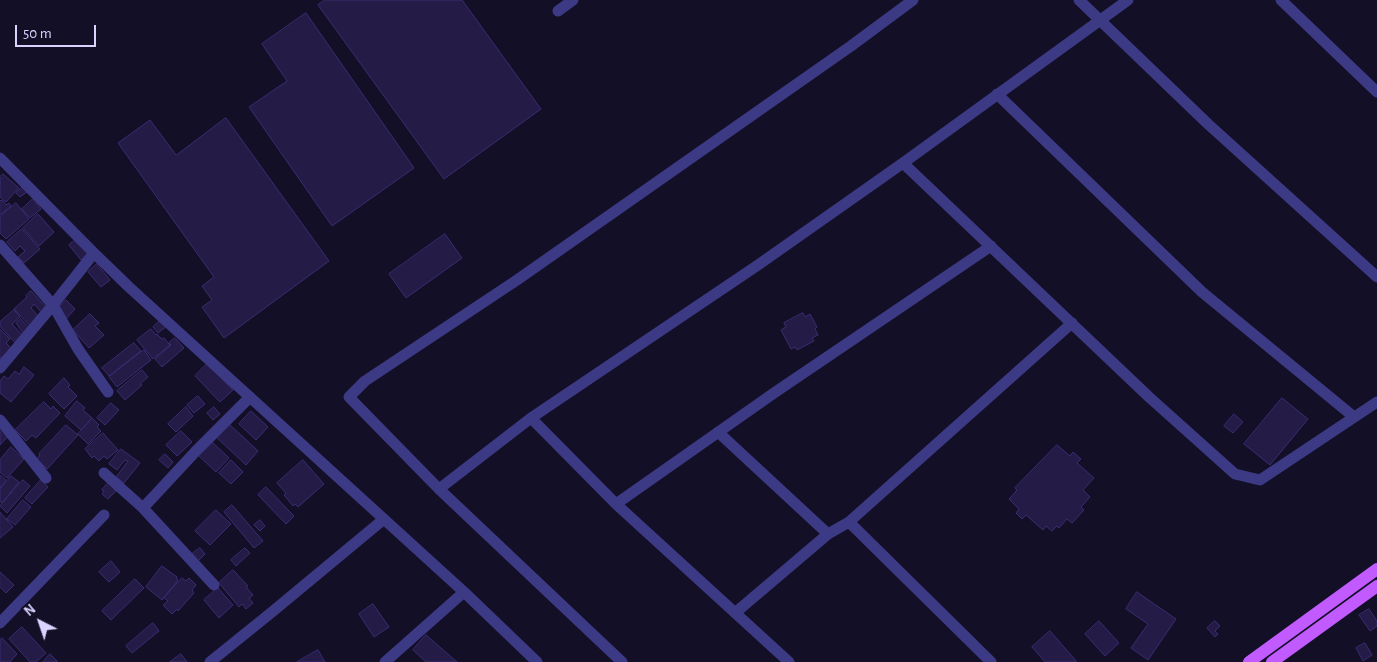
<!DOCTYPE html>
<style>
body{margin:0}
#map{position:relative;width:1377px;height:662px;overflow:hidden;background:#130f26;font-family:"Alegreya Sans",sans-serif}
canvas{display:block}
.north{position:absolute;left:15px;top:597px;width:50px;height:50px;-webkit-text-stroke:4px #130f26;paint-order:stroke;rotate:319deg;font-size:14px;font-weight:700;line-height:20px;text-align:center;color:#d9d4ff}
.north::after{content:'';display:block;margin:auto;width:18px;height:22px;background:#d9d4ff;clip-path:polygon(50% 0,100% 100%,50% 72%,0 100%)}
.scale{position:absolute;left:15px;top:25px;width:81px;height:22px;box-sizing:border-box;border:2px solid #d9d4ff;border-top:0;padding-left:6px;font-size:15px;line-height:18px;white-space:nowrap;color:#d9d4ff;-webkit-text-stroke:4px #130f26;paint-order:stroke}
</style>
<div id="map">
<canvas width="1377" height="662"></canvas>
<div class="north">N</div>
<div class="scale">50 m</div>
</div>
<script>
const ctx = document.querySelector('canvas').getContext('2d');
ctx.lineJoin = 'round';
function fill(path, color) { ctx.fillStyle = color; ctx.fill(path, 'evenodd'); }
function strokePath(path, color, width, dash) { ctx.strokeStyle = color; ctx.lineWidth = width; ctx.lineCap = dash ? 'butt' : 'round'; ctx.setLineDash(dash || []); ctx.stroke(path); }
const building = new Path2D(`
 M325 0H462L541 109 444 179 318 5Z
 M306 13 414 168 332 226 249 107 287 81 262 44Z
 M226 118 329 261 224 338 202 307 212 300 202 286 214 277 118 143 150 120 176 155Z
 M3 174 19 188 6 202 0 197V177Z
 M23 187 27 192 20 197 16 193Z
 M33 199 41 209 30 218 22 209Z
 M0 200 1 201 2 200 6 205 9 203 11 206 0 215Z
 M16 203 29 219 6 239 0 233V217Z
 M38 214 54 232 39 246 23 228Z
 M22 229 40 249 24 263 18 257 25 251 20 246 15 251 7 242Z
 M445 234 462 258 406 298 389 274Z
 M77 239 89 253 81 260 69 245Z
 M97 264 110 280 101 287 88 272Z
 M31 291 46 307 41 312 34 304 31 308 38 316 31 327 14 309 27 297 26 296Z
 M66 300 75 309 66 319 56 311Z
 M14 310 20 317 12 324 24 337 16 344 0 326V322Z
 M803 313 805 317 810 314 817 327 815 329 818 335 812 338 814 341 797 350 795 347 791 349 781 330 786 327 784 323Z
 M90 314 99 323 95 326 104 335 89 348 73 330Z
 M21 319 29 328 23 333 16 323Z
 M162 319 167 326 158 333 153 327Z
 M0 329 10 339 6 343 11 348 0 359Z
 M151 329 156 335 157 334 162 339 164 338 170 345 153 359 137 340Z
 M175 338 184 348 162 367 155 359 171 345 169 343Z
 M134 343 141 351 109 376 102 368Z
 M144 350 151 360 117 387 109 377Z
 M207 364 233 390 220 402 195 376Z
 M24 367 34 375 11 402 0 393V381L4 376 8 379 15 371 19 374Z
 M142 370 148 377 140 384 142 385 125 400 117 391Z
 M64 378 70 385 68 387 77 396 64 409 49 394Z
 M198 396 205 404 194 413 187 405Z
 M1282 398 1308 419 1270 465 1244 444Z
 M77 401 85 408 83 410 92 418 81 430 65 416Z
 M44 402 51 409 53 406 60 413 36 438 32 435 26 441 15 430Z
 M111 403 119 410 105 425 97 418Z
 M186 407 193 416 176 432 168 424Z
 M214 407 220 414 213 420 207 413Z
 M251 411 268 427 256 440 239 424Z
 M1234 414 1243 422 1233 433 1224 426Z
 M93 419 99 425 97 427 101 431 88 444 78 434Z
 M229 424 258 451 246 465 216 437Z
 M66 425 78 435 47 469 37 459 40 455 39 454Z
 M3 429 9 435 0 445V432Z
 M181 431 192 442 177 456 166 445Z
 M103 433 118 450 107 459 104 456 99 461 94 456 92 458 85 449Z
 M212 442 229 458 216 472 199 456Z
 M1057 445 1070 456 1073 452 1081 459 1077 463 1094 478 1083 490 1090 497 1081 507 1084 510 1072 523 1067 519 1059 528 1057 526 1052 531 1046 526 1043 530 1026 515 1022 519 1016 513 1019 509 1009 499 1017 490 1015 488Z
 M11 447 24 459 7 478 0 472V460Z
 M121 449 140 463 124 483 116 477 128 461 125 460 117 470 109 464Z
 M165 454 173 462 168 468 159 460Z
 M231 460 243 472 231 484 219 473Z
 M303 460 324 484 298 507 295 504 293 506 284 495 286 493 277 483Z
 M0 475 6 480 0 488Z
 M11 476 19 482 2 503 0 501V490Z
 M23 480 30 486 7 513 0 506Z
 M41 480 48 487 32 504 25 498Z
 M108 483 116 491 108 499 102 494 104 491 102 490Z
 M266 487 294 516 286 524 258 495Z
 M23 500 31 507 15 525 7 519Z
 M232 505 263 541 254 548 224 512Z
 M216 510 231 524 210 545 195 531Z
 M0 512 13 527 0 538Z
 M260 520 265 526 260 531 254 525Z
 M200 548 205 554 198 561 192 554Z
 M245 548 250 553 236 566 231 560Z
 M111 561 120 572 109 582 99 572Z
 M162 566 177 577 176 578 178 580 162 600 146 587Z
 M233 570 248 586 246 587 253 595 249 598 253 603 246 609 242 604 239 607 219 583Z
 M0 572 14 585 6 593 0 587Z
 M182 578 186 581 189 578 196 585 192 590 194 593 178 611 177 609 172 614 163 605 168 601 164 598Z
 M135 579 144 588 111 620 102 611Z
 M218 588 233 605 219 618 204 600Z
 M1137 592 1176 619 1148 660 1131 648 1148 624 1126 609Z
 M373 604 389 627 374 637 359 614Z
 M1369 609 1377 621V626L1370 631 1359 615Z
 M1099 621 1119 643 1105 656 1085 634Z
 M1215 621 1220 626 1215 631 1218 634 1215 637 1207 628Z
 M153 623 159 631 132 653 126 646Z
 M22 627 46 653 36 662H30L9 639Z
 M1050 631 1077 662H1045L1032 647Z
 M426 635 457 662H426L413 650Z
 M2 638 17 654 10 662H0V640Z
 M1365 643 1372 655 1363 661 1356 648Z
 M318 650 325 662H297Z
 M50 654 57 661V662H43Z
 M181 654 187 662H170Z`);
const minor = new Path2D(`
 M1079 0 1208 124 1377 277
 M1281 0 1377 92
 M558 11 573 0
 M997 94 1202 292 1354 417
 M0 158 94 253 129 287 464 592 537 662
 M903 163 1149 397 1235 474 1260 480 1377 402
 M0 245 53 305 78 349 108 392
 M0 368 53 305 94 253
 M0 420 46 478
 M718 432 828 534 849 522 1072 323
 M104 473 143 508
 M439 489 531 418
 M616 504 774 393 991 246
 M849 522 991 662
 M214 585 143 508 196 451 250 397
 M735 613 828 534
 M0 623 104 515
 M210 662 272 612 384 519
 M385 662 464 592
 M622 662 439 489 349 397 365 381 517 280 851 46 913 0
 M789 662 616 504 531 418 758 265 903 163 1128 0`);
const major = new Path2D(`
 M1249 662 1377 569
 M1272 662 1377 586`);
fill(building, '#241b47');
strokePath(building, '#3b2d73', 1);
strokePath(minor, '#3d3a85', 11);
strokePath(major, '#c25bff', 12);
</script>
